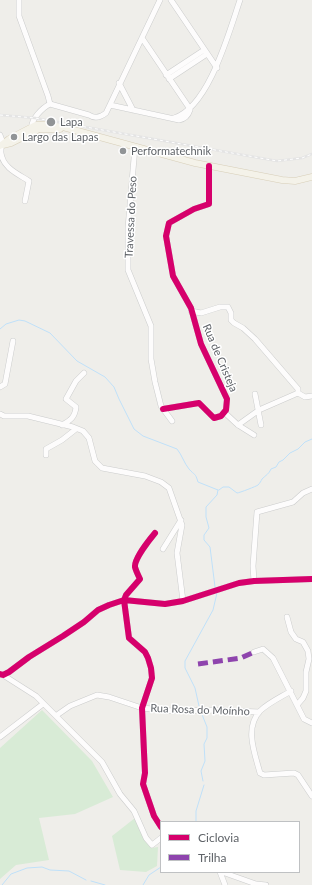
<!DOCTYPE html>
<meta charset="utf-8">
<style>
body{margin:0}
#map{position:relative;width:312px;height:885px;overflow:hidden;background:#efeeea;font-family:Lato,sans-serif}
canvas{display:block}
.legend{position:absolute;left:160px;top:821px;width:140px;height:52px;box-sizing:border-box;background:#fff;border:1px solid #bfc1c3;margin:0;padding:5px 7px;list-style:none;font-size:12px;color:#5f6368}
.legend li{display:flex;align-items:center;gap:8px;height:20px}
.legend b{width:20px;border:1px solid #bfc1c3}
</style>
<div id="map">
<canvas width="312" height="885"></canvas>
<ul class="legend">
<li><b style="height:5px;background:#d6006c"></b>Ciclovia</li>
<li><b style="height:5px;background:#8e44ad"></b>Trilha</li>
</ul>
</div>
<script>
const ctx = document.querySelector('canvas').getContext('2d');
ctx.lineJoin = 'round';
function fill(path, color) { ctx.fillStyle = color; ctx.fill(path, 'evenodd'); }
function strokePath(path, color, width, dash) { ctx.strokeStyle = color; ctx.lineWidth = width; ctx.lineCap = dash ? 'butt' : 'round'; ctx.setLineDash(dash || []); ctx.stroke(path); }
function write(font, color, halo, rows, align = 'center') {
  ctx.font = font + ' Lato,sans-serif'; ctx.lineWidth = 3; ctx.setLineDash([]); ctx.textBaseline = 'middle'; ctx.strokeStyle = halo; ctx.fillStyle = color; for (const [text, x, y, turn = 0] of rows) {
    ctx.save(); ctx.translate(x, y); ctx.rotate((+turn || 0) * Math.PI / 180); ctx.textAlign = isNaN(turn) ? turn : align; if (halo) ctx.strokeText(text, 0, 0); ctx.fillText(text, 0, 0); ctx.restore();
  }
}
const green = new Path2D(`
 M42 710 92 761 113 797 75 814 39 818 49 860 16 865 0 879V748Z
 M135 818 144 839 151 848 158 847 157 866 146 872 120 870 112 836Z`);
const stream = new Path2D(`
 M0 329 6 324 19 320 25 321 50 333 77 361 105 377 114 387 119 399 134 429 143 436 177 449C182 455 184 463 189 469 195 476 195 472 198 482L218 490
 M219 490 223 487H229L237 493C239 493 257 486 258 485 260 483 261 481 262 479 266 475 269 474 271 469L276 467 279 462 283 460 290 453 298 449 305 442 312 439
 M215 587 210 547 204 540V535L209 528 206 517V507L217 495 218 490
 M199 706 195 688 185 668V661L213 610 217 593
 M201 712 207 727V738L204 744 205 761 201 771 203 781
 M196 822V811L204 785
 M91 881 105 885
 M2 885 11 874 27 868 42 867 50 870 69 871 86 880
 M143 885 149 875 161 867`);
const minor = new Path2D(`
 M19 0V16L48 96 50 104
 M171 0 217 68
 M142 38 190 109
 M166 75 204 50
 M169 79 207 54
 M119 83 133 110
 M50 104 89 115C95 119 101 117 106 113L160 0
 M110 105 179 120C185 119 188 116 190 110
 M174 118C209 107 229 32 240 0
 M32 129C30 120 42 108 50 104
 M0 135C5 145 0 145 1 153 3 168 18 174 29 181L25 201
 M135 147 128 228V270L151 326V359L155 382 161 406 172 421
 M191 311 201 313 220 307H228L231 313V320L234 323 243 328 255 339 298 389V393L259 410 238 425
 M0 387 5 384 13 341
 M298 393 305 397 312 396
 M255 394 261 425
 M163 409 199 403 214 418 221 416 226 410 227 399 201 344 191 308 173 276 166 236 169 223 194 209 209 204V166
 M224 412 238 425 254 435
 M0 414 4 416H28L73 427 83 431 89 438 95 461 102 468 145 476 161 482 169 488 182 525 177 553 183 601
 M62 425C71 420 75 417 76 407L66 399 76 381 84 373
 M46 455V449L62 440 76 429
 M155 533C150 539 134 559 135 567 136 571 138 575 140 579L126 595 124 600 129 638 145 652 148 658 151 668 152 678 142 708 144 752 145 773 143 784 154 816 161 827
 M163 549 181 520
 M254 581 253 566 257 512 293 502 303 493 312 489
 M287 617 291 632 296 639 303 642 308 651 309 659 306 672V691L303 698 297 705
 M254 652 263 649 273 658 304 719 312 723
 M0 674 3 675 9 672 29 657 63 636 84 622 98 610 109 605 124 600 165 604 183 601 239 583 254 581 312 579
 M3 675 36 696 102 762 120 794 134 811 146 838 152 845 161 838
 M291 691C281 697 268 703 260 711 244 728 255 754 260 773L264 775 294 773 298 775 312 796
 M57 715 70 706 97 695 109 697 142 708 173 711 214 710 259 712
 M0 737 43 704
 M220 872 225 885
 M222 872 256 884 266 885`);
const major = new Path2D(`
 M3 145 11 143 39 129H60
 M0 146 9 139 36 125 52 124 195 163 282 180 295 181 312 177`);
const rail = new Path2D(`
 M0 115 35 118 277 161 302 158 312 154`);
const quiet = new Path2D(`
 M198 664 241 658 254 652`);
const cycleway = new Path2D(`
 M163 409 199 403 214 418 221 416 226 410 227 399 201 344 191 308 173 276 166 236 169 223 194 209 209 204V166
 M155 533C150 539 134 559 135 567 136 571 138 575 140 579L126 595 124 600 129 638 145 652 148 658 151 668 152 678 142 708 144 752 145 773 143 784 154 816 161 827
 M0 674 3 675 9 672 29 657 63 636 84 622 98 610 109 605 124 600 165 604 183 601 239 583 254 581 312 579`);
const markers = [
 [51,122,5,"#919496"],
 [14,137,4,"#919496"],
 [123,151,4,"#919496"]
];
const poiNames = [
 ["Lapa",60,122],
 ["Largo das Lapas",22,137],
 ["Performatechnik",131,151]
];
const streetNames = [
 ["Travessa do Peso",131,217,-87],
 ["Rua de Cristeja",220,358,67],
 ["Rua Rosa do Moínho",200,710,2]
];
fill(green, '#d8ebd6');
strokePath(stream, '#bfe0f9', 1);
strokePath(minor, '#cbcccc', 6);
strokePath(major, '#d7ceb8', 7);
strokePath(minor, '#fdfcfc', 5);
strokePath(major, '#f4f2e9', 6);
strokePath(rail, '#e4e4e4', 2.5);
strokePath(rail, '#fff', 1, [3]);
strokePath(quiet, '#8e44ad', 5, [10, 5]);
strokePath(cycleway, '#d6006c', 6);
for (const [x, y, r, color] of markers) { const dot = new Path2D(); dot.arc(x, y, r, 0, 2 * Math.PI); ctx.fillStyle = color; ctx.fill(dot); strokePath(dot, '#fff', 1.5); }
write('11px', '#5f6368', '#fff', poiNames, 'left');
write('11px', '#5f6368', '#fff', streetNames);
</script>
